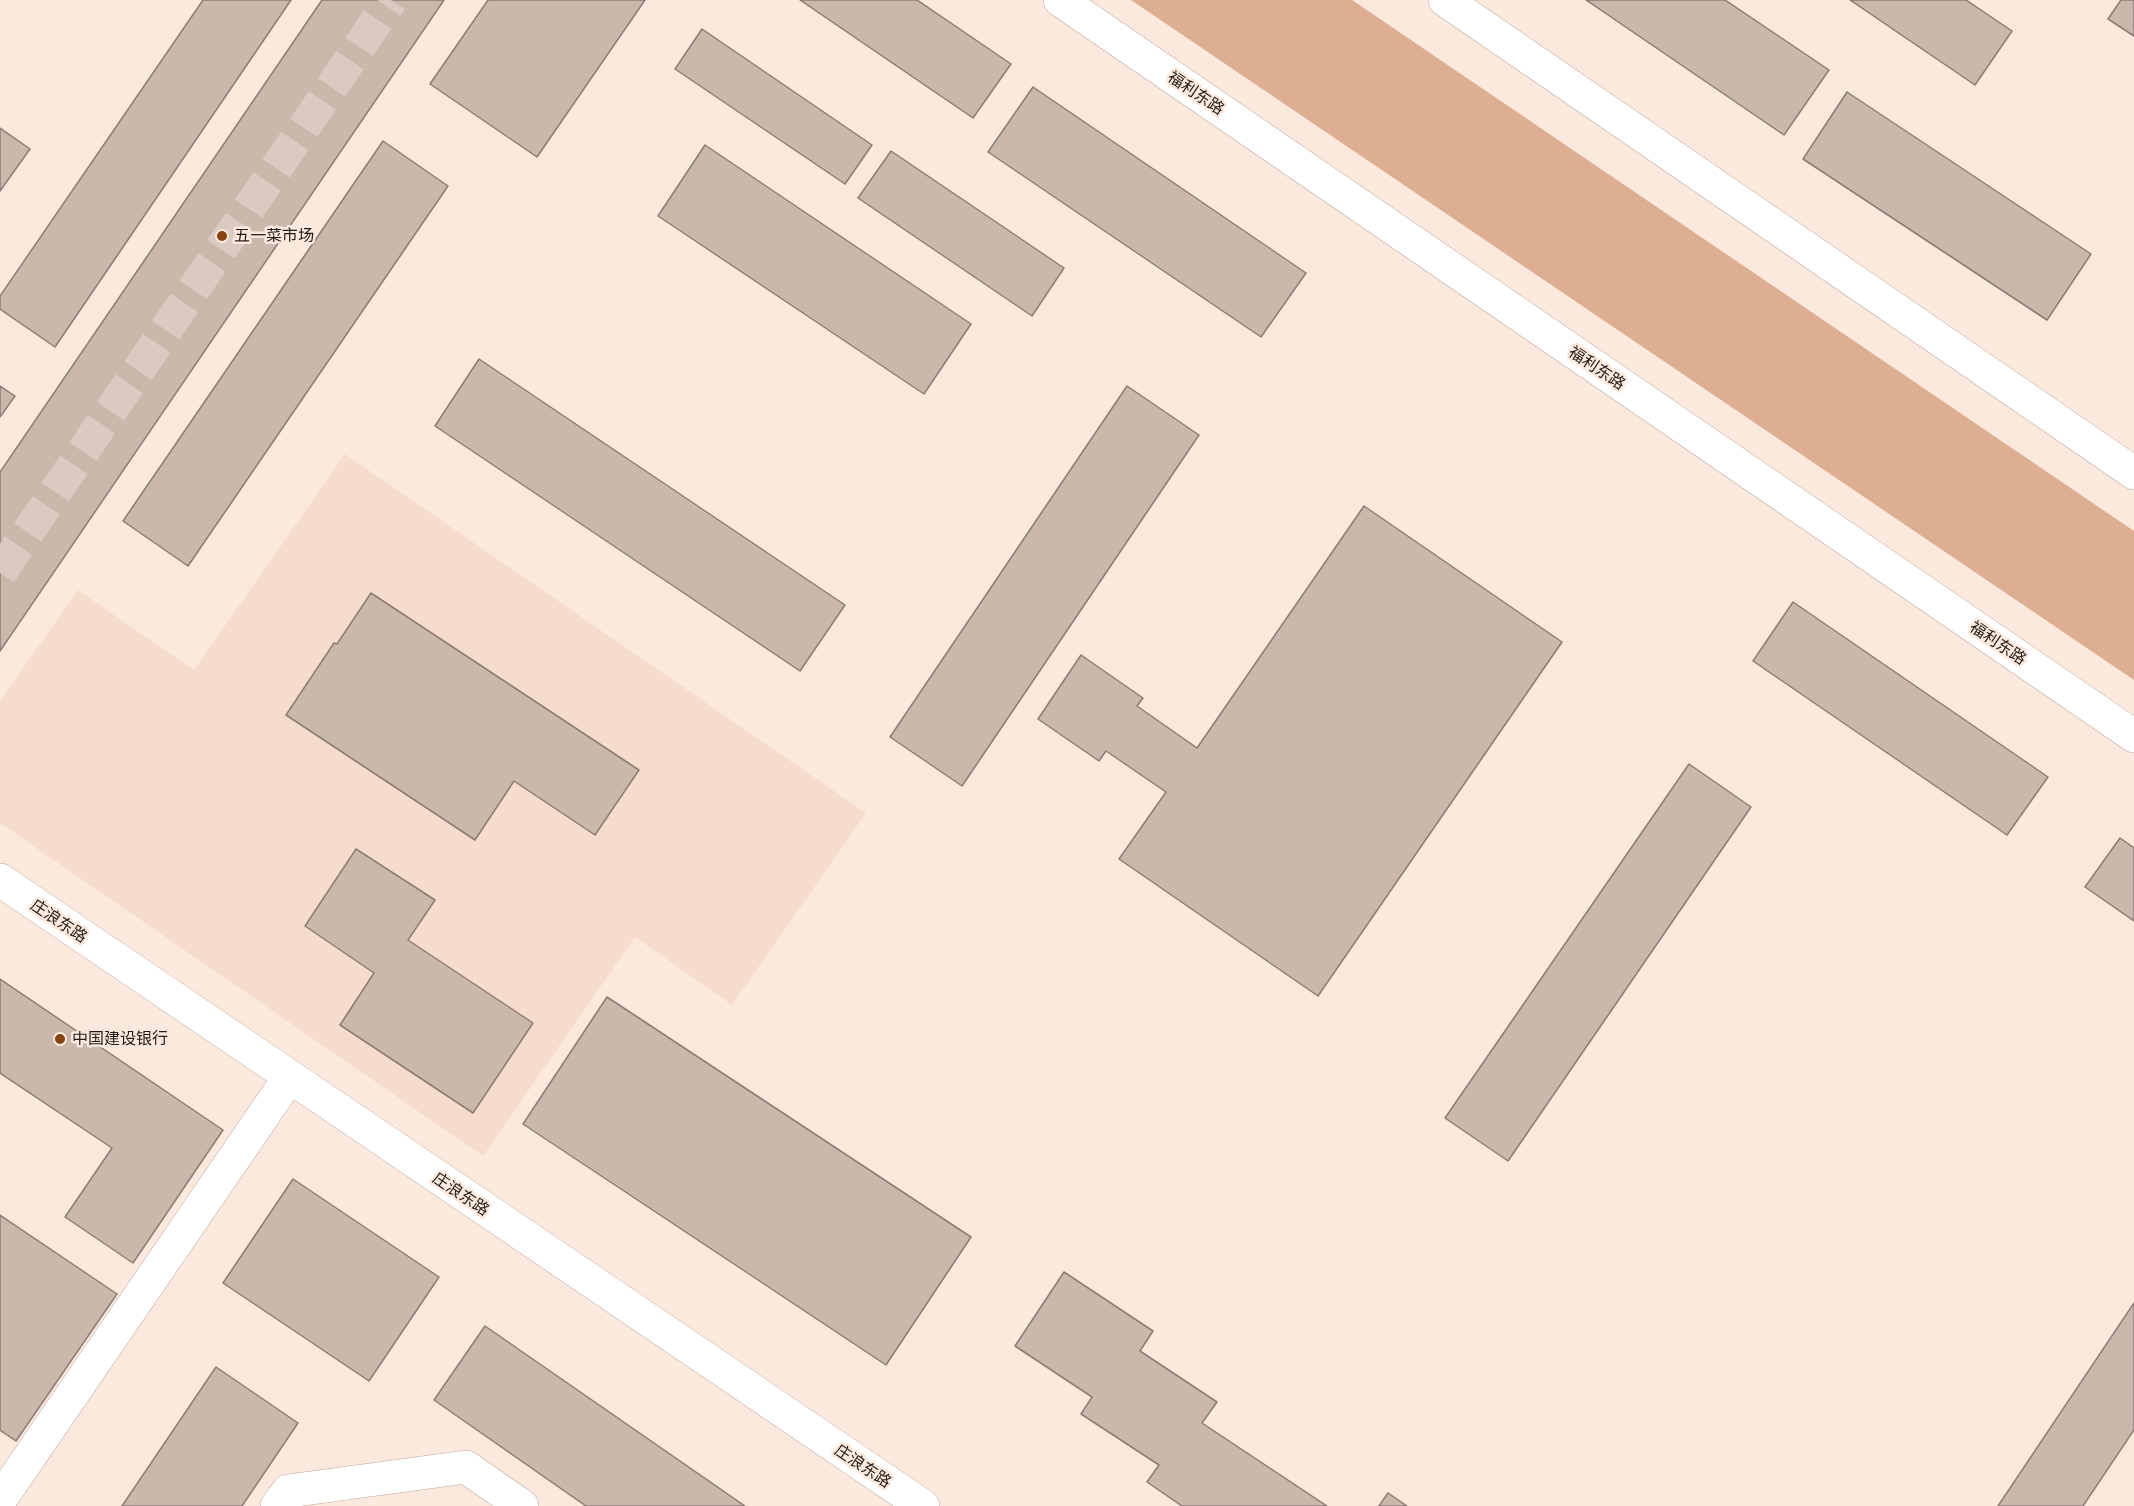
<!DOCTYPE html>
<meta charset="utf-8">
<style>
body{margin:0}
canvas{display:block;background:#fce9dd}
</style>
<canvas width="2134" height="1506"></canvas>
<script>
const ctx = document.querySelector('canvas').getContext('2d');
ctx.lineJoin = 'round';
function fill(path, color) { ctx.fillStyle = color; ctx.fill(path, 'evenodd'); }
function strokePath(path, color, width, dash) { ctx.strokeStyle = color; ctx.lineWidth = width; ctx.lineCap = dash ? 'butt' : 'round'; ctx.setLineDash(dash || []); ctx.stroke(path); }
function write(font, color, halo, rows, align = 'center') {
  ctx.font = font + ' Commissioner,"Noto Sans SC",sans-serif'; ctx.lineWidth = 5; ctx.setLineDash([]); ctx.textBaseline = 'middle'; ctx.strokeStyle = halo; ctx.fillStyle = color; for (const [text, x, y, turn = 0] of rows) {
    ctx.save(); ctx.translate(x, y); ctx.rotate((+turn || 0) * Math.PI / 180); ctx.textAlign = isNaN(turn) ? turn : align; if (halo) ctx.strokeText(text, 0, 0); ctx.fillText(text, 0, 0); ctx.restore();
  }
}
const built = new Path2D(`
 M345 454 866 813 732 1005 635 937 483 1156 0 823V701L78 590 194 670Z`);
const green = new Path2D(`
 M1131 0H1352L2134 531V680Z`);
const building = new Path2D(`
 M203 0H291L55 347 0 309V296Z
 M322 0H444L0 651V472Z
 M488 0H645L537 157 430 84Z
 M800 0H917L1011 64 973 118Z
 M1586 0H1725L1829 70 1784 135Z
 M1850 0H1966L2012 31 1975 85Z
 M2121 0H2134V36L2108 19Z
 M702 29 872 145 845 184 675 69Z
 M1033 87 1306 273 1261 337 988 152Z
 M1847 92 2091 254 2047 320 1803 159Z
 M0 128 30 149 0 191Z
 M383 141 448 186 188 566 123 521Z
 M705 145 971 324 924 394 658 216Z
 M891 151 1064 268 1032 316 858 198Z
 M479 359 845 605 800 671 435 426Z
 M0 386 15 396 0 417Z
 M1127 386 1199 435 962 786 890 737Z
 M1364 506 1562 642 1318 996 1119 859 1166 792 1106 751 1099 761 1038 719 1081 655 1143 698 1137 706 1197 748Z
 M371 593 639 770 595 835 514 781 475 840 286 715 334 643 337 644Z
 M1793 602 2048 777 2007 835 1753 661Z
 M1689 764 1751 807 1508 1161 1445 1118Z
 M2120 838 2134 848V921L2085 887Z
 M356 849 435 900 408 940 533 1023 473 1113 340 1025 374 973 305 926Z
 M0 979 223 1130 133 1263 65 1217 112 1148 0 1073Z
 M607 997 971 1237 886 1365 523 1124Z
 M293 1179 439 1277 369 1381 223 1283Z
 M0 1215 117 1294 16 1441 0 1430Z
 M1064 1272 1153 1331 1140 1351 1217 1402 1202 1423 1327 1506H1182L1147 1482 1159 1465 1081 1414 1092 1397 1015 1346Z
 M2134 1303V1430L2083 1506H1998Z
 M485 1326 745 1506H586L434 1400Z
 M216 1367 298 1423 242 1506H122Z
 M1388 1493 1407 1506H1379Z`);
const minorTunnel = new Path2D(`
 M0 573 391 0`);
const minor = new Path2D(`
 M0 880 923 1506
 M0 1500 289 1078
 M277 1506 288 1491 466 1467 522 1506`);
const major = new Path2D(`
 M1060 0 2134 736
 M1445 0 2134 473`);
const markers = [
 [222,236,6,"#854311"],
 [60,1039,6,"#854311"]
];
const streetNames = [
 ["福利东路",1196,93,34],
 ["福利东路",1597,368,34],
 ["福利东路",1998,643,34],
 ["庄浪东路",59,921,34],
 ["庄浪东路",461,1194,34],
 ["庄浪东路",863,1466,34]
];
const poiNames = [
 ["五一菜市场",234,236],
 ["中国建设银行",72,1039]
];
fill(built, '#f6dccc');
fill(green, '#ddae92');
fill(building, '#cbb8ad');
strokePath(building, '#8d7c72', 1.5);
strokePath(minorTunnel, '#dbcabf', 33, [33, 16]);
strokePath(minor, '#baa89d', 34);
strokePath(major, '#baa89d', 34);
strokePath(minor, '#fff', 33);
strokePath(major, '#fff', 33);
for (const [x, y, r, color] of markers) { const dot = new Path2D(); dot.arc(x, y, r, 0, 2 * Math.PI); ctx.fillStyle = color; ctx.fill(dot); strokePath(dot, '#fce9dd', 2); }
write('16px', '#221c18', '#fce9dd', streetNames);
write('16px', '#221c18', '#fce9dd', poiNames, 'left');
</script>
